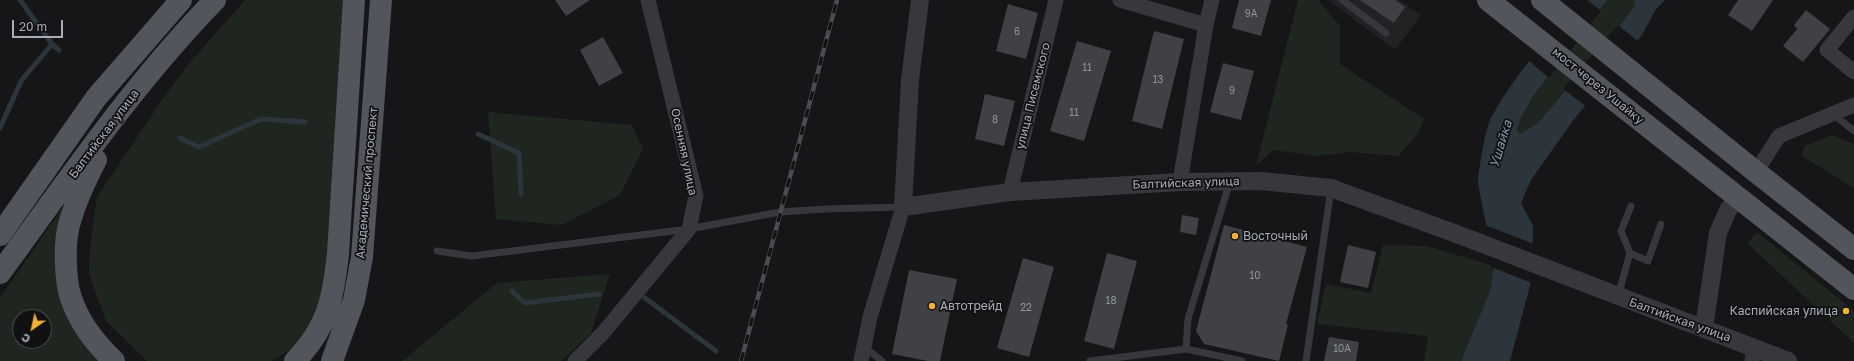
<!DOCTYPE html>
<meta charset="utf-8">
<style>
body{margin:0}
#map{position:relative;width:1854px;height:361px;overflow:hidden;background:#161618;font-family:"Golos Text",sans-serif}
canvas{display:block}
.north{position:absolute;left:12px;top:309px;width:40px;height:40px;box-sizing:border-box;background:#111113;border:1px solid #4d4f55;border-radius:50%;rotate:214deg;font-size:11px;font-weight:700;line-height:16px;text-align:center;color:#a8adb8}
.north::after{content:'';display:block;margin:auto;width:14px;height:18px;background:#f2b134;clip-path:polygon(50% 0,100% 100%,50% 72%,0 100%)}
.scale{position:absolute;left:12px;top:20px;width:51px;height:18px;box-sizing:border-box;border:2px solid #a8adb8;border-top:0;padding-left:5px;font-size:12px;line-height:14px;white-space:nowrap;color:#a8adb8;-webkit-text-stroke:3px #111113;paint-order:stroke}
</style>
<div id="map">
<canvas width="1854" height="361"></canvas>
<div class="north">С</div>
<div class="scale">20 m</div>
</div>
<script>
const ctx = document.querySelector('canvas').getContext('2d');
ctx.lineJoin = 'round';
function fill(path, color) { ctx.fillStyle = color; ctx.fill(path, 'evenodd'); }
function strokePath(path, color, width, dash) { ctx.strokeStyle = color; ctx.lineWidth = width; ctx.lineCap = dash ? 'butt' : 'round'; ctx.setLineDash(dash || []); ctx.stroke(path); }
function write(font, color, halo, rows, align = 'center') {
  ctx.font = font + ' "Golos Text",sans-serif'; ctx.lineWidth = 3.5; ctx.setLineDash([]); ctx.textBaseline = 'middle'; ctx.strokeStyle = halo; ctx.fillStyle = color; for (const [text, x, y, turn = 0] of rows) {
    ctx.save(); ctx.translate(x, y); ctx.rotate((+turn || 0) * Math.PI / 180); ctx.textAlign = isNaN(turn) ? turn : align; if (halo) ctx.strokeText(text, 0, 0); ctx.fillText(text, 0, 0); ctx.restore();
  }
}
const built = new Path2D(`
 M1328 0H1399L1421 15 1395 50Z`);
const green = new Path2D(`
 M245 0H345L331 258 316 318 297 345 272 361H147L106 321 89 274 90 247 97 197 160 103 186 67Z
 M1298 0H1318L1340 26V64L1424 119 1419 133 1398 156 1349 152 1318 156 1273 150 1256 166Z
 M1607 0H1635V5L1622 23 1538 123 1520 134 1517 132 1521 118 1533 96Z
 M488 112 632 125 643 149 620 195 562 225 496 219Z
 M1833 135 1854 144V188L1802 156 1804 146Z
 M70 197 57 271 106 361H0V298ZM20 317H44V341H20Z
 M1757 232 1854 311V343L1747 243Z
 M1383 245 1427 246 1494 266 1490 291 1461 361H1424L1428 336 1317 324 1326 284 1371 293Z
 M610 274 591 333 561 361H402L497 283Z`);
const water = new Path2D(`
 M1579 0H1607L1533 96 1521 118 1517 131 1520 134 1538 123 1622 23 1635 5V0H1665L1656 9 1642 35 1572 122 1531 180 1521 203 1533 226 1532 278 1510 361H1461L1490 291 1494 266 1478 183C1478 172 1486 127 1491 118 1514 75 1549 38 1579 0Z`);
const pier = new Path2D(`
 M1577 0H1587L1601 11 1549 78 1528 60Z
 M1618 25 1639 42 1587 107 1563 89Z
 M1485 225 1534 244 1532 283 1491 267Z`);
const stream = new Path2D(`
 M20 0 52 44 59 50
 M0 128 21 81 52 44
 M478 134 519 153 521 194
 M180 138 199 147 261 119 305 122
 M512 291 525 303 599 294
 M645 298 716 351`);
const building = new Path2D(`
 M555 0H590L566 16Z
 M1239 0H1271L1261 36 1232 28Z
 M1360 0H1395L1405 7 1394 23Z
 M1738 0H1773L1752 31 1728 15Z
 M1008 4 1038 13 1026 59 996 51Z
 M1806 10 1830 29 1803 62 1783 46 1797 29 1794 25Z
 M1154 31 1184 39 1162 129 1132 121Z
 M603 37 623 73 599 86 580 50Z
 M1077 41 1111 51 1084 141 1050 131Z
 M1223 63 1254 71 1241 120 1210 112Z
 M985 94 1015 101 1004 146 975 139Z
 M1182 215 1199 218 1196 235 1180 232Z
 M1224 225 1307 247 1286 324 1288 325 1279 361 1204 344 1196 331Z
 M1348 245 1376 252 1368 288 1340 282Z
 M1107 253 1137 261 1114 349 1084 341Z
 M1023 258 1054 267 1029 357 997 348Z
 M909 270 957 279 940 361H928L892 354Z
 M1329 337 1359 342 1356 361H1324Z`);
const service = new Path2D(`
 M1342 0 1386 33
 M1833 114 1854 131
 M1631 206 1621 231 1630 253 1648 261 1661 224
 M437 251 472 256 689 229 780 212 825 209 903 207
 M1618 296 1630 253
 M864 347 882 361
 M1186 349 1188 319 1230 181
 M1090 361 1186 349 1242 361
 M1306 361 1331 189`);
const minor = new Path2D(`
 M1120 0 1206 25
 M1854 17 1827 50 1854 72
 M1756 172 1779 136 1854 105
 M1180 182 1206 25 1212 0
 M1010 192 1056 0
 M575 361 603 333 689 229 696 196 648 0
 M861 361 870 317 903 207
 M1752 361 1754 348`);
const tertiary = new Path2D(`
 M920 0 910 80 903 207 1010 192 1180 182 1261 181 1331 188 1462 236 1788 361
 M1704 328 1718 233 1728 210 1738 198`);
const primary = new Path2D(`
 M1488 0 1854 289
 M1542 0 1756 172 1854 249
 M96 160C85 181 75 203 69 225 64 243 65 281 71 298 79 322 96 344 114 361
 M0 235 96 98 181 0
 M0 273C68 180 134 83 215 0
 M295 361C328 327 333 299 338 254L354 0
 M332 361 354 300 362 257 381 0`);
const rail = new Path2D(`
 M741 361 837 0`);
const markers = [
 [1235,236,4,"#f2b134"],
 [932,306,4,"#f2b134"],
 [1846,311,4,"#f2b134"]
];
const numberNames = [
 ["9А",1251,14],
 ["6",1017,32],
 ["11",1087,68],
 ["13",1158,80],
 ["9",1232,91],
 ["11",1074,113],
 ["8",995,120],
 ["10",1255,276],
 ["18",1111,301],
 ["22",1026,308],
 ["10А",1342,349]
];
const streetNames = [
 ["мост через Ушайку",1598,86,39],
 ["улица Писемского",1033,96,-76],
 ["Балтийская улица",104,134,-53],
 ["Осенняя улица",684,152,78],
 ["Академический проспект",367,183,-85],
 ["Балтийская улица",1186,183,-2],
 ["Балтийская улица",1680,320,20]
];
const poiNames = [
 ["Восточный",1243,236],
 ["Автотрейд",940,306],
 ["Каспийская улица",1838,311,"right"]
];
const waterNames = [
 ["Ушайка",1501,144,-73]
];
fill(built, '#222225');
fill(green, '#1e261f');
fill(water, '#2c353c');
fill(pier, '#161618');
strokePath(stream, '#2c353c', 5);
fill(building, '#404145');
strokePath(service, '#37383d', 7);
strokePath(minor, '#37383d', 15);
strokePath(tertiary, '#37383d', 18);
strokePath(primary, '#53555c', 22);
strokePath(rail, '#4a4c52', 4.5);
strokePath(rail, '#111113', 3, [9]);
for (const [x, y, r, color] of markers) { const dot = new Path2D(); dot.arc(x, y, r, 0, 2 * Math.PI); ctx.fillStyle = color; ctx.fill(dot); strokePath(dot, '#111113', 1.5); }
write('10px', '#8e929b', null, numberNames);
write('12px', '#a8adb8', '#111113', streetNames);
write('12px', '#a8adb8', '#111113', poiNames, 'left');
write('italic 13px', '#7f9bb3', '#111113', waterNames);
</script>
